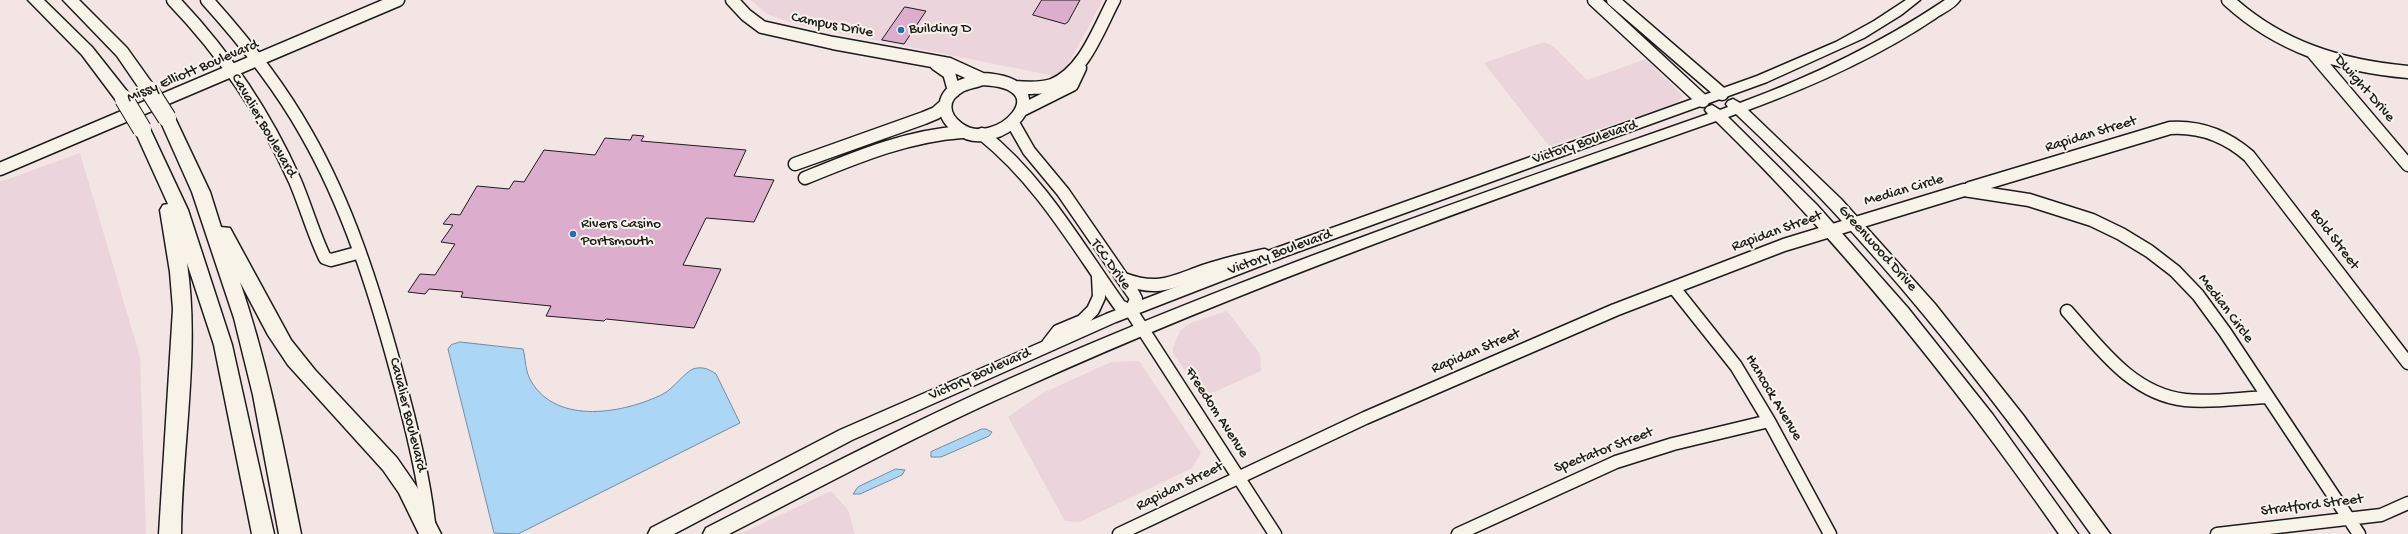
<!DOCTYPE html>
<style>
body{margin:0}
canvas{display:block;background:#f2e5e3}
</style>
<canvas width="2408" height="534"></canvas>
<script>
const ctx = document.querySelector('canvas').getContext('2d');
ctx.lineJoin = 'round';
function fill(path, color) { ctx.fillStyle = color; ctx.fill(path, 'evenodd'); }
function strokePath(path, color, width, dash) { ctx.strokeStyle = color; ctx.lineWidth = width; ctx.lineCap = dash ? 'butt' : 'round'; ctx.setLineDash(dash || []); ctx.stroke(path); }
function write(font, color, halo, rows, align = 'center') {
  ctx.font = font + ' "Gochi Hand",sans-serif'; ctx.lineWidth = 4; ctx.setLineDash([]); ctx.textBaseline = 'middle'; ctx.strokeStyle = halo; ctx.fillStyle = color; for (const [text, x, y, turn = 0] of rows) {
    ctx.save(); ctx.translate(x, y); ctx.rotate((+turn || 0) * Math.PI / 180); ctx.textAlign = isNaN(turn) ? turn : align; if (halo) ctx.strokeText(text, 0, 0); ctx.fillText(text, 0, 0); ctx.restore();
  }
}
const built = new Path2D(`
 M751 0H1103L1064 72 1055 76 795 24 767 14Z
 M1544 42 1553 46 1587 80 1646 59 1683 96 1677 103 1549 146 1484 63Z
 M80 153 140 357 146 534H0V182Z
 M1227 311 1260 354 1261 371 1203 397 1173 353V348L1180 331 1190 323Z
 M1139 361 1201 453 1192 468 1080 522 1065 521 1008 417 1043 393 1111 362Z
 M831 491 848 510 855 534H740Z`);
const water = new Path2D(`
 M460 342 523 349C526 360 525 371 531 381 557 426 625 413 663 394 673 389 685 372 693 369 702 366 709 369 716 374L740 423 518 534 494 533 448 349 451 345Z
 M982 429H986L992 432 989 436 941 457H931V452Z
 M896 469 905 470 902 475 860 494H853L858 487Z`);
const building = new Path2D(`
 M1042 0H1080L1068 22 1065 24 1033 15Z
 M905 7 926 11 904 44 882 40Z
 M633 135 644 136 641 141 746 150 734 176 774 180 754 222 706 218 683 265 721 269 694 328 606 319 604 321 546 316 551 306 461 297 463 292 429 289 425 294 408 292 420 274 435 275 455 244 441 242 453 225 443 224 451 214 460 215 477 186 509 189 514 181 524 182 544 150 595 155 605 138 630 140Z`);
const minor = new Path2D(`
 M173 0C224 53 265 114 295 181 306 207 313 233 325 258L331 260 357 253
 M207 0C244 41 279 85 306 133 348 206 374 289 396 370 410 420 423 471 429 523
 M732 0 746 15 762 27 833 43 949 64 982 79
 M1594 0 1703 101
 M1613 0 1722 94
 M2228 0C2279 47 2340 66 2408 72
 M2313 53 2408 165
 M936 64 949 73 954 91
 M982 79C1069 83 997 158 958 128 942 116 940 98 959 87 965 83 975 82 982 79Z
 M1015 87C1027 88 1040 89 1052 85 1084 73 1099 28 1114 0
 M1022 110 1072 85 1080 68
 M1013 123 1029 151 1063 192 1134 295 1136 299 1131 311
 M982 134C1041 181 1077 246 1120 306L1131 311
 M795 164 924 118 936 113 945 105
 M0 169 398 0
 M805 178C857 157 906 136 962 132
 M1970 188 2170 128C2200 126 2226 136 2249 156L2408 363
 M1124 279C1161 293 1175 280 1210 269 1228 263 1246 259 1264 255
 M1674 288 1736 366 1769 421 1830 534
 M1131 311 1275 534
 M2067 311C2100 348 2132 394 2185 400 2212 403 2240 398 2267 397
 M1048 344 1058 331 1082 321 1093 310 1099 297 1098 277
 M1119 534 1365 418 1615 310 1784 245 1964 190 2029 200 2092 220 2121 234 2149 251 2175 271 2198 295 2225 332 2359 534
 M1458 534 1616 462 1673 444 1769 421
 M2217 534 2381 515 2408 503`);
const major = new Path2D(`
 M1906 0H1920L1901 15 1864 38 1767 82 1286 256 1116 322 852 440 674 534H648L651 528 840 430 1106 314 1276 248 1757 76 1836 42 1874 21Z
 M1945 0H1960C1955 8 1943 13 1936 18 1878 57 1813 86 1748 110L1841 199 1935 304 2023 415 2110 534H2091C1983 383 1872 241 1736 114L1728 117 1817 205 1908 308 1993 415 2078 534H2059C1956 386 1845 247 1716 121 1482 203 1248 286 1023 388 923 432 826 484 729 534H703L706 528C806 477 906 425 1009 379 1237 278 1473 196 1708 114L1705 110 1707 107 1712 105 1720 110 1728 107 1726 104 1728 101 1733 99 1740 103C1813 76 1881 43 1945 0Z`);
const highway = new Path2D(`
 M28 0H44L92 47 130 95 132 99 130 103H118L82 55Z
 M63 0H79L127 48 157 90 155 94H143L117 56Z
 M167 112 173 114 175 118 210 192 221 227 230 228 291 340 315 370 397 458 417 487 441 534H419L399 493 383 470 288 365 268 335 240 282C268 364 284 449 301 534H279L253 395 234 318 192 192 159 118 161 114Z
 M142 123 148 125 150 129 188 210 232 345 274 534H252L214 345 187 263C200 352 182 444 181 534H159L173 309 170 272 160 210 163 205 168 204 134 129 136 125Z`);
const highwayBridge = new Path2D(`
 M149 90 167 118
 M124 99 142 129`);
const markers = [
 [901,30,4,"#1f6fb2"],
 [573,234,4,"#1f6fb2"]
];
const streetNames = [
 ["Campus Drive",832,26,11],
 ["Missy Elliott Boulevard",193,72,-23],
 ["Dwight Drive",2364,89,49],
 ["Cavalier Boulevard",263,126,60],
 ["Rapidan Street",2091,135,-17],
 ["Victory Boulevard",1585,143,-19],
 ["Median Circle",1904,191,-16],
 ["Rapidan Street",1777,232,-20],
 ["Bold Street",2334,240,53],
 ["Greenwood Drive",1877,249,48],
 ["Victory Boulevard",1280,253,-20],
 ["TCC Drive",1110,265,54],
 ["Median Circle",2225,309,53],
 ["Rapidan Street",1476,352,-23],
 ["Victory Boulevard",980,375,-24],
 ["Hancock Avenue",1773,398,59],
 ["Freedom Avenue",1216,413,57],
 ["Cavalier Boulevard",407,415,76],
 ["Spectator Street",1604,451,-21],
 ["Rapidan Street",1180,487,-26],
 ["Stratford Street",2312,506,-7]
];
const poiNames = [
 ["Building D",909,30],
 ["Rivers Casino",581,225],
 ["Portsmouth",581,242]
];
fill(built, '#ecd4dd');
fill(water, '#abd6f6');
strokePath(water, '#728c9f', 1);
fill(building, '#ddadce');
strokePath(building, '#1c1c1c', 1);
strokePath(minor, '#1c1c1c', 15);
strokePath(major, '#1c1c1c', 3);
strokePath(highway, '#1c1c1c', 3);
strokePath(minor, '#f7f3e8', 12);
fill(major, '#f7f3e8');
fill(highway, '#f7f3e8');
strokePath(highwayBridge, '#1c1c1c', 20, []);
strokePath(highwayBridge, '#f7f3e8', 18);
for (const [x, y, r, color] of markers) { const dot = new Path2D(); dot.arc(x, y, r, 0, 2 * Math.PI); ctx.fillStyle = color; ctx.fill(dot); strokePath(dot, '#f7f3e8', 1.5); }
write('15px', '#1c1c1c', '#f7f3e8', streetNames);
write('15px', '#1c1c1c', '#f7f3e8', poiNames, 'left');
</script>
